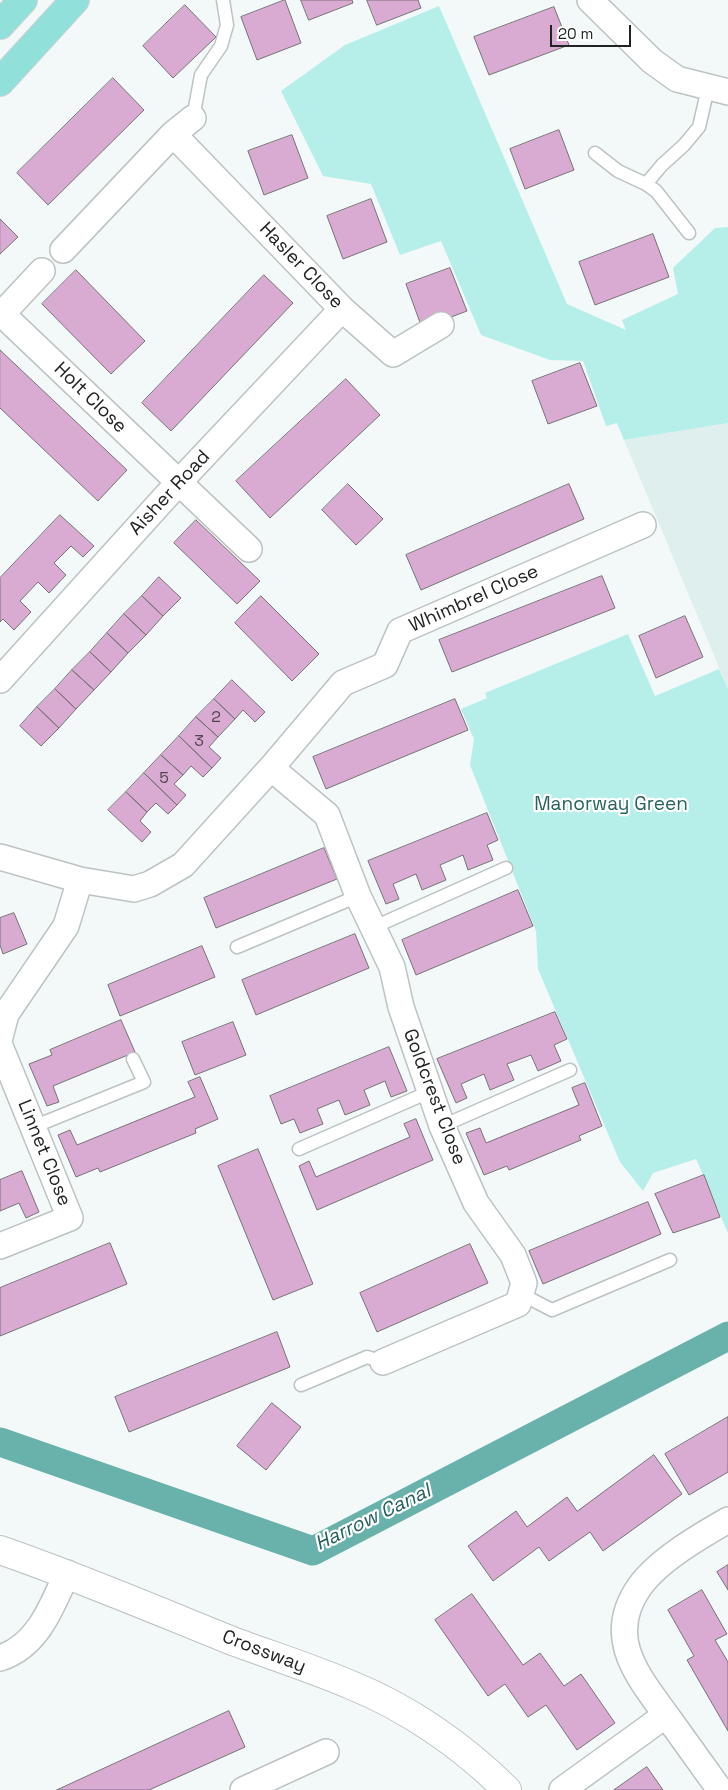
<!DOCTYPE html>
<style>
body{margin:0}
#map{position:relative;width:728px;height:1790px;overflow:hidden;background:#f3f9f8;font-family:"Space Grotesk",sans-serif}
canvas{display:block}
.scale{position:absolute;left:550px;top:25px;width:81px;height:22px;box-sizing:border-box;border:2px solid #212323;border-top:0;padding-left:6px;font-size:15px;line-height:18px;white-space:nowrap;color:#212323;-webkit-text-stroke:4px #fff;paint-order:stroke}
</style>
<div id="map">
<canvas width="728" height="1790"></canvas>
<div class="scale">20 m</div>
</div>
<script>
const ctx = document.querySelector('canvas').getContext('2d');
ctx.lineJoin = 'round';
function fill(path, color) { ctx.fillStyle = color; ctx.fill(path, 'evenodd'); }
function strokePath(path, color, width, dash) { ctx.strokeStyle = color; ctx.lineWidth = width; ctx.lineCap = dash ? 'butt' : 'round'; ctx.setLineDash(dash || []); ctx.stroke(path); }
function write(font, color, halo, rows, align = 'center') {
  ctx.font = font + ' "Space Grotesk",sans-serif'; ctx.lineWidth = 4.5; ctx.setLineDash([]); ctx.textBaseline = 'middle'; ctx.strokeStyle = halo; ctx.fillStyle = color; for (const [text, x, y, turn = 0] of rows) {
    ctx.save(); ctx.translate(x, y); ctx.rotate((+turn || 0) * Math.PI / 180); ctx.textAlign = isNaN(turn) ? turn : align; if (halo) ctx.strokeText(text, 0, 0); ctx.fillText(text, 0, 0); ctx.restore();
  }
}
const built = new Path2D(`
 M728 423V689L624 440Z`);
const green = new Path2D(`
 M439 6 567 304 626 330 622 320 678 294 673 268 715 228 728 227V423L624 440 617 423 606 426 583 361 550 360 481 335 441 241 400 255 371 184 323 176 281 91 345 45Z
 M628 634 655 696 719 669 728 689V1233L696 1159 653 1173 643 1191 620 1162 538 969 536 931 470 765 474 739 461 709 487 698 485 693Z`);
const canal = new Path2D(`
 M0 1442 313 1551 728 1336`);
const building = new Path2D(`
 M285 0 301 43 257 60 241 17Z
 M301 0H352L353 3 309 20Z
 M367 0H418L421 8 377 25Z
 M185 5 216 37 173 78 143 46Z
 M554 7 569 45 489 75 474 37Z
 M113 78 144 110 48 205 17 173Z
 M559 130 574 170 525 189 510 149Z
 M292 135 308 178 264 195 248 151Z
 M371 199 387 242 343 259 327 216Z
 M0 219 18 237 0 254Z
 M653 234 669 277 595 305 579 262Z
 M450 268 467 311 422 328 406 284Z
 M76 270 145 341 111 374 42 304Z
 M264 275 293 303 171 431 142 403Z
 M0 350 127 470 98 501 0 408Z
 M580 363 597 406 548 424 532 381Z
 M346 379 380 415 270 518 236 481Z
 M348 484 383 519 356 545 322 510Z
 M569 484 584 519 421 590 406 555Z
 M60 515 94 546 83 557 71 546 54 563 66 575 49 593 38 582 20 601 31 612 14 630 3 619 0 622V578Z
 M196 520 260 581 237 604 174 543Z
 M602 576 615 608 452 672 439 640Z
 M159 577 181 598 163 616 142 596Z
 M142 596 163 616 146 635 124 614Z
 M261 596 319 654 292 681 235 623Z
 M124 614 146 635 128 653 107 633Z
 M685 616 703 657 656 678 639 636Z
 M107 633 128 653 111 672 90 652Z
 M90 652 111 672 94 690 72 670Z
 M72 670 94 690 76 709 55 689Z
 M232 680 265 712 255 722 243 710 235 719 214 699Z
 M55 689 76 709 59 728 37 707Z
 M214 699 235 719 218 737 196 717Z
 M455 699 468 730 326 789 313 757Z
 M37 707 59 728 41 746 20 726Z
 M196 717 218 737 209 747 221 758 212 768 179 736Z
 M179 736 212 768 203 777 191 766 183 775 161 755Z
 M161 755 183 775 174 784 186 795 177 805 144 773Z
 M144 773 177 805 168 814 156 803 147 812 126 792Z
 M126 792 147 812 140 821 151 832 142 842 108 810Z
 M487 813 498 840 487 845 493 860 468 870 463 855 440 865 446 880 422 890 416 874 393 884 399 899 386 904 368 861Z
 M324 848 337 879 216 928 204 898Z
 M518 890 533 926 416 975 402 940Z
 M14 913 27 944 3 954 0 945V918Z
 M355 934 369 968 256 1015 242 980Z
 M202 946 215 977 120 1016 108 985Z
 M555 1012 567 1039 554 1045 561 1061 538 1071 531 1055 507 1064 514 1080 490 1090 484 1074 461 1084 467 1098 456 1103 437 1059Z
 M121 1020 135 1052 53 1086 59 1102 47 1106 29 1064 52 1055 50 1050Z
 M233 1022 246 1055 195 1075 182 1042Z
 M389 1047 407 1091 391 1097 385 1081 364 1090 370 1105 345 1115 339 1100 317 1109 323 1124 300 1133 294 1119 281 1124 270 1096Z
 M200 1077 218 1119 195 1129 196 1133 100 1172 98 1168 76 1177 58 1135 70 1130 77 1145 195 1097 188 1082Z
 M585 1083 602 1126 579 1136 581 1140 509 1170 507 1166 484 1175 466 1133 480 1128 486 1143 579 1105 572 1088Z
 M416 1119 433 1160 317 1210 299 1166 309 1161 316 1177 410 1137 404 1124Z
 M258 1149 313 1284 273 1300 218 1166Z
 M22 1171 39 1212 26 1218 19 1203 0 1211V1180Z
 M704 1175 720 1217 673 1233 655 1194Z
 M648 1202 661 1234 543 1284 529 1251Z
 M110 1243 127 1284 0 1336V1288Z
 M470 1244 488 1283 377 1332 360 1293Z
 M277 1332 290 1367 129 1432 115 1397Z
 M272 1403 301 1427 266 1470 237 1446Z
 M728 1417V1472L689 1495 665 1454Z
 M654 1455 682 1494 603 1551 590 1532 549 1561 539 1547 493 1581 468 1546 516 1511 527 1527 567 1497 577 1511Z
 M728 1565V1590L717 1572Z
 M702 1590 727 1634 715 1640 728 1662V1731L687 1660 694 1656 668 1610Z
 M472 1594 523 1665 540 1653 564 1686 581 1674 615 1723 577 1750 546 1705 528 1717 505 1684 488 1696 435 1620Z
 M229 1711 245 1747 149 1790H57Z
 M647 1767 663 1790H614Z`);
const lane = new Path2D(`
 M193 118 201 75 221 46 227 25 223 0
 M595 153 618 171 646 184 662 165 684 145 699 127 708 88
 M646 184 656 191 689 233
 M372 928 506 868
 M237 947 358 896
 M442 1126 570 1070
 M33 1127 144 1082 133 1059
 M299 1149 429 1092
 M521 1294 552 1310 670 1260
 M301 1385 367 1357 383 1362`);
const street = new Path2D(`
 M590 0 652 61 677 79 728 92
 M173 134 193 118
 M63 250 173 134 342 309 393 354 441 325
 M42 271 2 314 249 549
 M0 680 179 482 342 309
 M271 768 327 815 358 896 392 967 401 1007 442 1126 476 1203 513 1255 524 1283 518 1304 383 1362
 M0 857 80 880 134 889 150 884 183 865 271 768 343 683 385 665 400 631 643 525
 M0 1037 6 1014 66 926 80 880
 M0 1046 70 1218 0 1246
 M0 1658C38 1646 52 1606 67 1573
 M243 1790 326 1752
 M562 1790 666 1715
 M720 1790C703 1766 686 1743 669 1719 639 1677 603 1638 640 1586 659 1560 700 1536 728 1520`);
const secondary = new Path2D(`
 M0 1550C78 1577 153 1609 230 1640 270 1655 311 1668 351 1685 408 1708 463 1746 507 1790`);
const primary = new Path2D(`
 M0 25 23 0
 M0 82 75 0`);
const numberNames = [
 ["2",216,718],
 ["3",199,742],
 ["5",164,779]
];
const streetNames = [
 ["Hasler Close",301,266,46],
 ["Holt Close",90,398,44],
 ["Aisher Road",170,493,-47],
 ["Whimbrel Close",474,599,-24],
 ["Goldcrest Close",434,1097,69],
 ["Linnet Close",44,1153,68],
 ["Crossway",264,1652,21]
];
const parkNames = [
 ["Manorway Green",611,805]
];
const waterNames = [
 ["Harrow Canal",373,1518,-26]
];
fill(built, '#dfefed');
fill(green, '#b6efe9');
strokePath(canal, '#68b2ab', 29);
fill(building, '#daabd2');
strokePath(building, '#767275', 1);
strokePath(lane, '#bdc2c2', 15);
strokePath(street, '#bdc2c2', 28);
strokePath(secondary, '#bdc2c2', 30);
strokePath(primary, '#d3d3d3', 30);
strokePath(lane, '#fff', 12);
strokePath(street, '#fff', 25);
strokePath(secondary, '#fff', 28);
strokePath(primary, '#91e0da', 28);
write('16px', '#4f454f', null, numberNames);
write('19px', '#212323', '#fff', streetNames);
write('19px', '#26635e', '#fff', parkNames);
write('italic 20px', '#225f5b', '#fff', waterNames);
</script>
